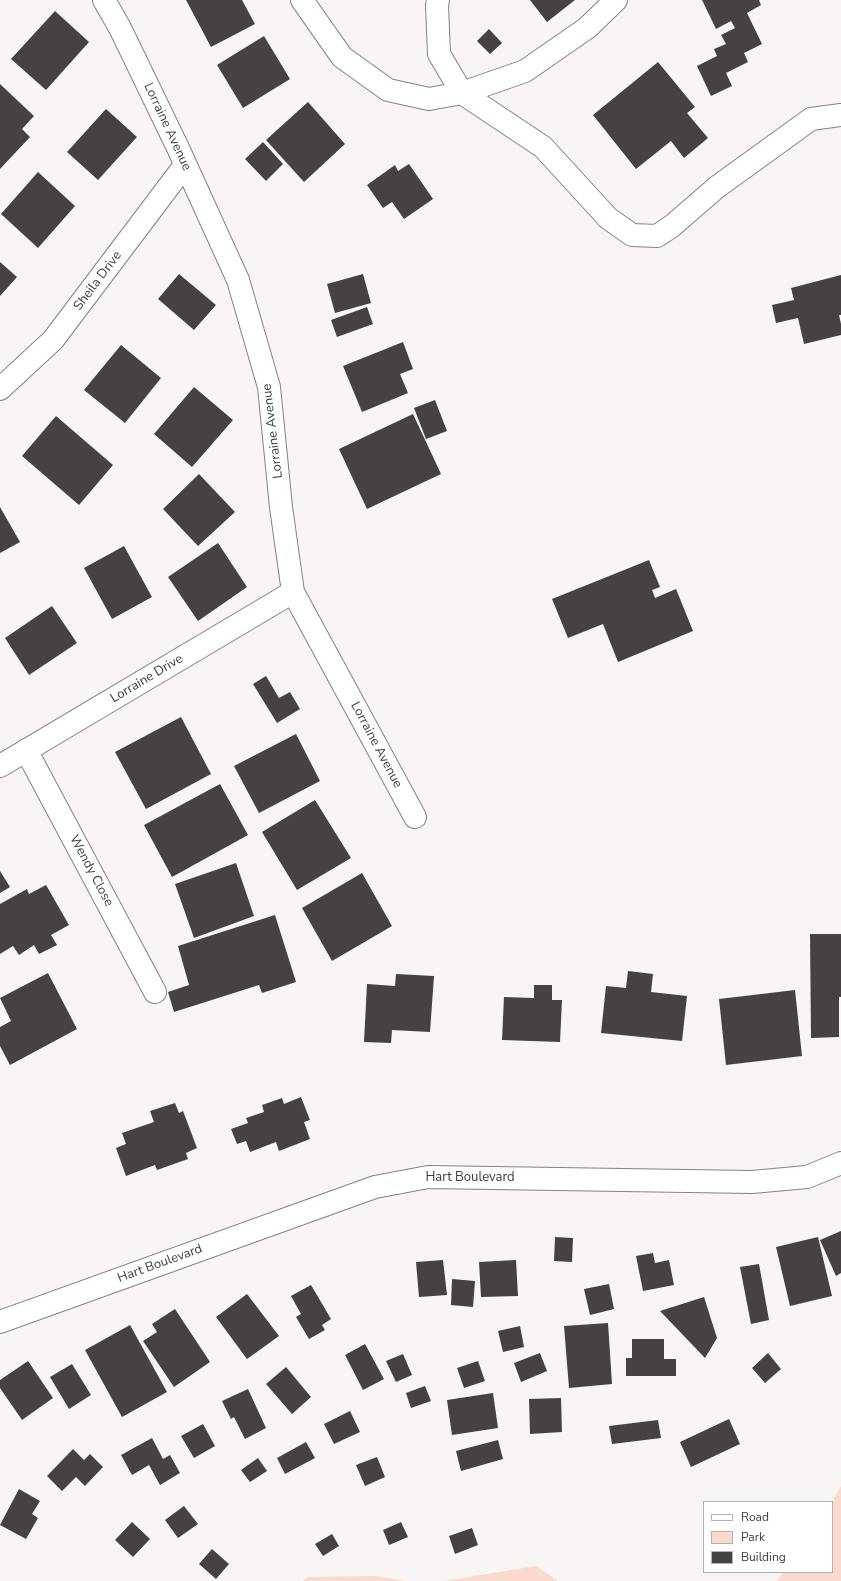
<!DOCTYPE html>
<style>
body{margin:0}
#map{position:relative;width:841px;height:1581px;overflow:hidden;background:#f9f5f4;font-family:"Nunito Sans",sans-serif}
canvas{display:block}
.legend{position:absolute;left:703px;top:1501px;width:130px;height:72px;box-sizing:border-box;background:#fff;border:1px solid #b1b1b0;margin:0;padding:5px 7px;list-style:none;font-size:12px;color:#3c3b3a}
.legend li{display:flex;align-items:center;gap:8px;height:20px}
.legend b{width:20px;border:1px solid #b1b1b0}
</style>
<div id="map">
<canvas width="841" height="1581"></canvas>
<ul class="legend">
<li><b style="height:5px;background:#fff"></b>Road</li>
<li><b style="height:11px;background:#fadacc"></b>Park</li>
<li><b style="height:11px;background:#454241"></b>Building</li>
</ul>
</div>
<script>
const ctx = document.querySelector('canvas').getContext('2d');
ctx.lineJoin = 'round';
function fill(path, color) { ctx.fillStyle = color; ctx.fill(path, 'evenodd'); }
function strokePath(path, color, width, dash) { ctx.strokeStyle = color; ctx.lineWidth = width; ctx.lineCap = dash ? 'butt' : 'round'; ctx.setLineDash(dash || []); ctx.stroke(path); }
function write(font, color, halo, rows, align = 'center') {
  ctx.font = font + ' "Nunito Sans",sans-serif'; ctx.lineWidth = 4; ctx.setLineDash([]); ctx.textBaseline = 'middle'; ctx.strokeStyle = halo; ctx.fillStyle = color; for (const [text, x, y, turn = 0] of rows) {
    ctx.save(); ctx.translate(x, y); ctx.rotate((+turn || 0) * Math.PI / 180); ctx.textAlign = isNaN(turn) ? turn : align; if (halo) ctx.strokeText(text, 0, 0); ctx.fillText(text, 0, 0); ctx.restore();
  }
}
const green = new Path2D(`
 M841 1486V1581H777L783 1572H832V1502Z
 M536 1566 558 1581H444Z
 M375 1576 406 1581H303L308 1577Z`);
const building = new Path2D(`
 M186 0H242L255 24 211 47Z
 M530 0H575L547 22Z
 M702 0H759L761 5 747 13 762 44 744 53 748 62 726 73 732 86 711 96 697 66 717 56 714 49 726 44 721 35 735 28 731 21 716 29Z
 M55 11 89 42 46 90 11 59Z
 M489 29 502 43 490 54 477 41Z
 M264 36 290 79 243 108 217 65Z
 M658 62 695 107 687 113 708 138 684 158 671 141 636 169 593 115Z
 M0 84 34 116 22 129 30 137 0 169Z
 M308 102 345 144 304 182 266 140Z
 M106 109 137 137 98 180 67 152Z
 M263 142 283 164 266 181 245 159Z
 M409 164 433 199 404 219 392 202 383 208 367 185 395 165 398 171Z
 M38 172 75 206 38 248 1 214Z
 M0 262 17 277 0 296Z
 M179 274 216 305 194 330 158 299Z
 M363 274 371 303 335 313 327 284Z
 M841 275V315H839L841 324V335L804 344 798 318 776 323 772 305 794 300 791 288Z
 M367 307 373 324 337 337 331 320Z
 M403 342 413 369 400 374 408 393 362 412 343 366Z
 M121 345 161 378 125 423 84 390Z
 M194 387 233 420 192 467 154 434Z
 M435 400 447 431 426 439 414 408Z
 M413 414 441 474 367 509 339 449Z
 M56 416 113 465 79 505 22 456Z
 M199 474 235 512 198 546 163 509Z
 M0 507 20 542 0 553Z
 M218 543 247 587 198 621 168 577Z
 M124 546 152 597 112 619 84 568Z
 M649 560 660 587 652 590 655 598 676 589 693 631 618 662 603 624 568 638 552 599Z
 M52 606 77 643 29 675 5 638Z
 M266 676 279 698 290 692 300 709 277 723 253 684Z
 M181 717 211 774 146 809 115 752Z
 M296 734 320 781 259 813 234 766Z
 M220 784 248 835 172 877 144 825Z
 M315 800 351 858 297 890 262 832Z
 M236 863 254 916 194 938 175 884Z
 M0 871 10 887 0 893Z
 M362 873 392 926 332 961 302 908Z
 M46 885 69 925 51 935 57 945 39 954 34 945 19 955 13 946 0 954V904L27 889 29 894Z
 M275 915 296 982 262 993 259 985 174 1012 168 992 189 985 178 946Z
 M810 934H841V997H839V1037L811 1038Z
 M628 971 653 974 651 992 687 996 682 1041 601 1033 606 986 626 988Z
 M48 973 77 1029 10 1065 0 1046V1027L11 1021 0 998Z
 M396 974 434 976 430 1032 392 1030 391 1043 364 1042 367 984 395 986Z
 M534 985H552V1000H562L560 1042 502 1040 504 997 534 998Z
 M795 990 802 1056 726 1065 719 999Z
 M301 1097 310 1120 304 1122 310 1139 279 1151 276 1142 250 1152 246 1141 237 1144 231 1129 248 1123 246 1118 264 1112 262 1105 282 1098 284 1104Z
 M175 1103 179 1113 183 1111 197 1148 186 1153 188 1159 157 1170 155 1165 126 1176 116 1148 126 1144 122 1133 154 1122 150 1111Z
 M841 1231V1273L836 1276 820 1240Z
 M555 1237 573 1238 572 1262 554 1261Z
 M818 1237 832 1296 790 1306 776 1247Z
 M653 1253 655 1263 669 1260 674 1285 643 1291 636 1256Z
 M443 1260 447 1295 419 1297 416 1262Z
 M516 1260 518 1296 481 1297 479 1262Z
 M759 1264 769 1320 751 1324 740 1267Z
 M452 1279 475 1281 473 1307 451 1305Z
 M609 1284 614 1309 590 1315 584 1289Z
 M311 1285 331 1319 322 1325 325 1330 309 1339 296 1317 301 1314 291 1296Z
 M247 1294 279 1336 247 1359 216 1317Z
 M704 1297 717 1338 705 1358 660 1311Z
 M175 1309 210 1362 174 1387 143 1341 157 1332 152 1324Z
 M608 1323 612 1384 569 1388 564 1326Z
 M130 1325 167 1392 122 1417 85 1350Z
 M520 1326 524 1347 503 1352 498 1331Z
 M632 1339H664V1359H676V1376H626V1358H632Z
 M365 1344 384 1379 363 1390 345 1355Z
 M540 1353 547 1371 521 1382 514 1363Z
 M768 1353 781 1369 765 1383 752 1368Z
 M403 1354 412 1375 396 1382 386 1361Z
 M28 1361 53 1398 22 1420 0 1388V1380Z
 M478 1361 485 1381 464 1388 457 1368Z
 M72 1364 91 1395 69 1409 50 1377Z
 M286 1367 311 1397 292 1414 266 1384Z
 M425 1386 431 1401 411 1408 406 1393Z
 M248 1389 266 1428 245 1439 234 1417 231 1419 222 1401Z
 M493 1393 498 1428 452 1435 447 1400Z
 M561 1398 562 1432 530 1434 529 1399Z
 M350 1411 360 1432 334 1444 324 1424Z
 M729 1419 740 1444 691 1467 680 1442Z
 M658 1420 661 1438 612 1444 609 1426Z
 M203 1424 215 1446 194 1458 181 1436Z
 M152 1438 163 1459 170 1455 180 1473 160 1485 149 1465 132 1475 121 1455Z
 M498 1440 503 1459 461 1471 456 1451Z
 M306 1442 315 1458 285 1474 277 1458Z
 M73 1449 84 1460 90 1454 103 1467 85 1486 76 1477 62 1491 47 1476Z
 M377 1457 385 1477 365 1486 356 1465Z
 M258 1458 267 1471 250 1482 241 1470Z
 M19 1489 40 1501 32 1514 38 1518 26 1539 0 1525Z
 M184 1506 198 1524 178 1538 165 1520Z
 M132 1522 150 1539 133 1557 115 1540Z
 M401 1522 408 1537 389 1545 383 1530Z
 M472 1528 478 1545 455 1554 449 1536Z
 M332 1534 339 1546 323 1556 315 1544Z
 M212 1549 229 1564 216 1579 199 1564Z`);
const minor = new Path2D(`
 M104 0 120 28 178 148 238 280 269 387 281 507 293 592 415 817
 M302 0 342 57 388 90 429 99 462 93 525 71 587 28 616 0
 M438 0 437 5 439 54 462 93 543 147 608 218 632 235 657 236 672 226 717 187 811 119 841 115
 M0 389 53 340 185 165
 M26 750 155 992
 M0 766 293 592
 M0 1322 375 1187 428 1177 752 1182 807 1177 841 1163`);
const streetNames = [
 ["Lorraine Avenue",167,127,65],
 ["Sheila Drive",98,281,-53],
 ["Lorraine Avenue",273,431,-97],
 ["Lorraine Drive",147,679,-31],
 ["Lorraine Avenue",376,745,62],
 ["Wendy Close",91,871,62],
 ["Hart Boulevard",470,1178],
 ["Hart Boulevard",160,1264,-20]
];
fill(green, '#fadacc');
fill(building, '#454241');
strokePath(minor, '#868281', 24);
strokePath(minor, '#fff', 22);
write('13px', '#3c3b3a', '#fff', streetNames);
</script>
